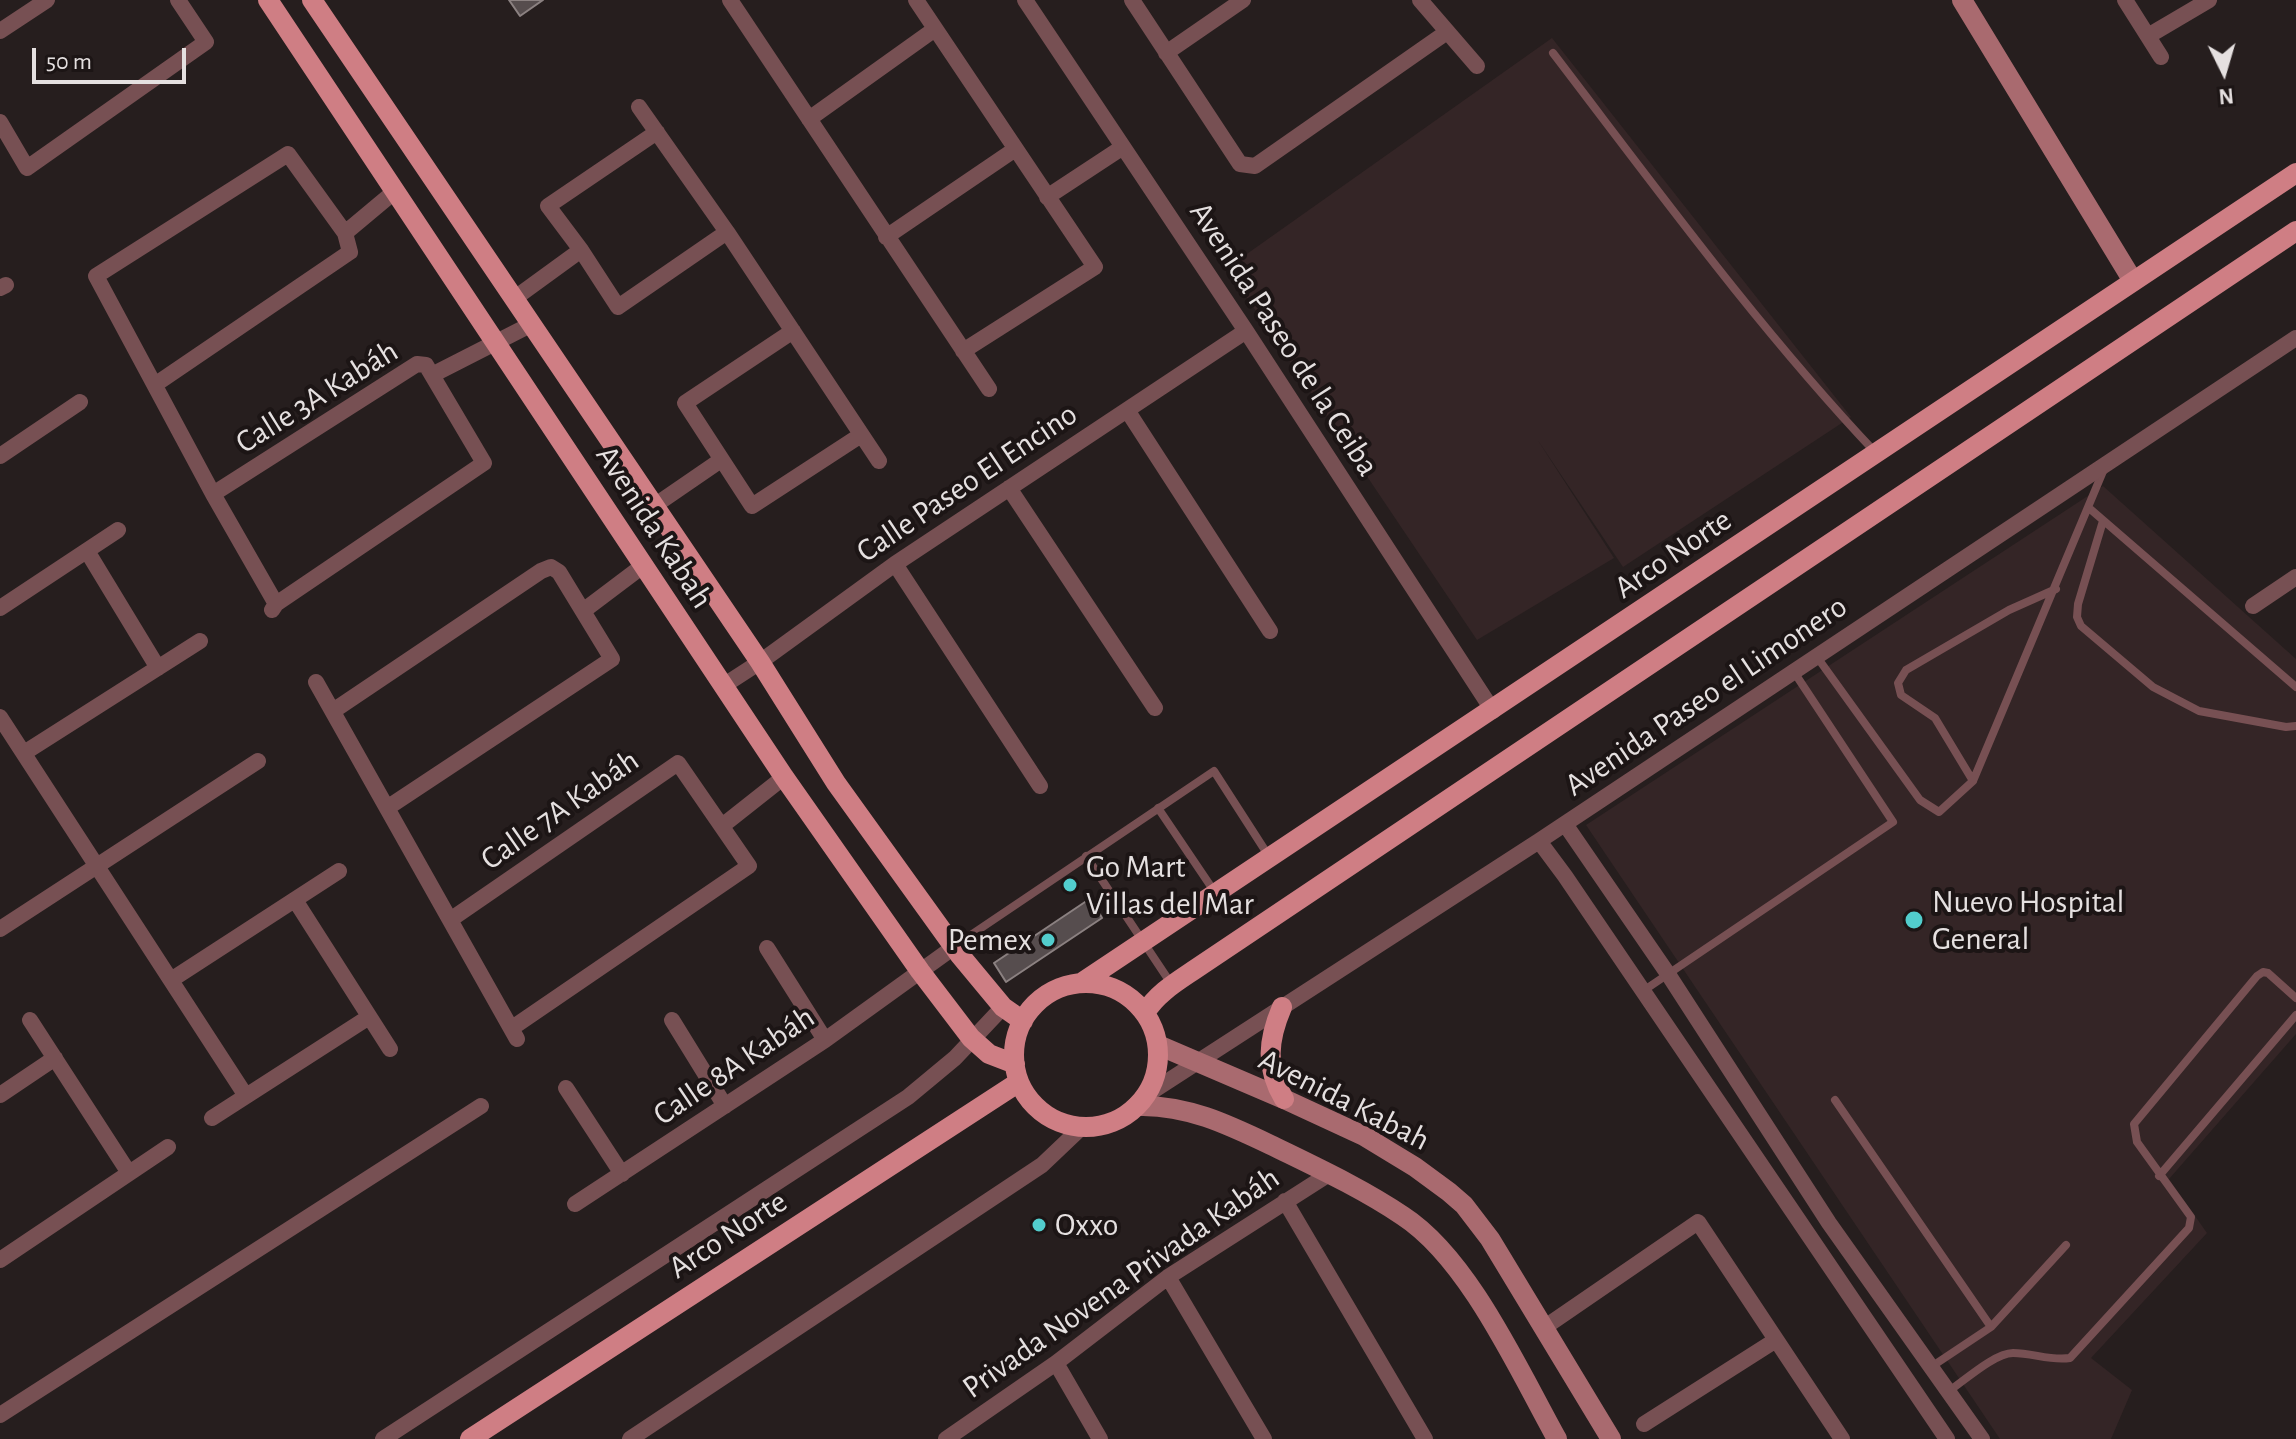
<!DOCTYPE html>
<meta charset="utf-8">
<style>
body{margin:0}
#map{position:relative;width:2296px;height:1439px;overflow:hidden;background:#261e1e;font-family:"Alegreya Sans",sans-serif}
canvas{display:block}
.north{position:absolute;left:2184px;top:32px;width:80px;height:80px;-webkit-text-stroke:6px #1c1515;paint-order:stroke;rotate:175deg;font-size:22px;font-weight:700;line-height:32px;text-align:center;color:#e5e0e0}
.north::after{content:'';display:block;margin:auto;width:28px;height:36px;background:#e5e0e0;clip-path:polygon(50% 0,100% 100%,50% 72%,0 100%)}
.scale{position:absolute;left:32px;top:48px;width:154px;height:36px;box-sizing:border-box;border:4px solid #e5e0e0;border-top:0;padding-left:10px;font-size:24px;line-height:28px;white-space:nowrap;color:#e5e0e0;-webkit-text-stroke:6px #1c1515;paint-order:stroke}
</style>
<div id="map">
<canvas width="2296" height="1439"></canvas>
<div class="north">N</div>
<div class="scale">50 m</div>
</div>
<script>
const ctx = document.querySelector('canvas').getContext('2d');
ctx.lineJoin = 'round';
function fill(path, color) { ctx.fillStyle = color; ctx.fill(path, 'evenodd'); }
function strokePath(path, color, width, dash) { ctx.strokeStyle = color; ctx.lineWidth = width; ctx.lineCap = dash ? 'butt' : 'round'; ctx.setLineDash(dash || []); ctx.stroke(path); }
function write(font, color, halo, rows, align = 'center') {
  ctx.font = font + ' "Alegreya Sans",sans-serif'; ctx.lineWidth = 8; ctx.setLineDash([]); ctx.textBaseline = 'middle'; ctx.strokeStyle = halo; ctx.fillStyle = color; for (const [text, x, y, turn = 0] of rows) {
    ctx.save(); ctx.translate(x, y); ctx.rotate((+turn || 0) * Math.PI / 180); ctx.textAlign = isNaN(turn) ? turn : align; if (halo) ctx.strokeText(text, 0, 0); ctx.fillText(text, 0, 0); ctx.restore();
  }
}
const built = new Path2D(`
 M1552 38 1851 417 1623 567 1537 439 1614 558 1477 640 1227 268Z
 M2103 486 2296 659V1034L2169 1179 2207 1233 2091 1358 2132 1390 2111 1439H2000L1586 825Z`);
const building = new Path2D(`
 M509 0H543L520 16Z
 M1091 898 1102 918 1006 982 994 963Z`);
const lane = new Path2D(`
 M1553 53C1657 189 1758 328 1876 453
 M2089 508 2296 687
 M2103 521 2078 604 2077 617 2081 626 2153 687 2199 711 2286 727 2296 726
 M1817 657 1920 800 1939 812 1973 781 2104 469
 M1973 781 1935 718 1901 695 1898 683 1906 670 2009 610 2056 589
 M1158 808 1216 894
 M1086 856 1172 985
 M956 945 1214 771 1270 858
 M1643 991 1893 822 1794 672
 M1835 1100 1991 1327
 M2159 1176 2296 1015
 M1931 1367 1991 1327 2066 1245
 M1949 1391C1965 1380 1995 1353 2013 1353 2033 1353 2050 1361 2070 1358L2189 1228 2191 1217 2137 1142 2134 1124 2257 976 2263 972 2268 973 2296 998`);
const street = new Path2D(`
 M730 0 989 389
 M916 0 1095 267 963 351
 M1025 0 1246 331 1493 711
 M1132 0 1240 164 1255 166 1447 32
 M1420 0 1477 66
 M2125 0 2161 57
 M0 31 47 0
 M2148 36 2209 0
 M1166 53 1243 0
 M639 107 727 232 879 461
 M809 119 935 29
 M0 122 27 168 206 42 178 0
 M657 132 548 206 581 250 618 307 727 232
 M1047 197 1123 147
 M345 233 394 192
 M886 237 1014 150
 M0 288 6 285
 M515 298 581 250
 M793 331 685 403 752 506 861 435
 M432 375 530 325
 M156 384 350 252 345 233 288 154 96 276 213 494 276 604 272 610
 M1127 410 1270 631
 M0 456 80 402
 M1009 488 1155 708
 M213 494 417 364 426 365 484 463 276 604
 M654 506 721 460
 M87 551 158 668
 M895 564 1040 786
 M2253 606 2296 577
 M0 608 118 530
 M583 611 644 565
 M316 682 517 1039
 M723 686 760 662 895 564 1246 331
 M333 711 541 571 551 567 559 572 612 659 387 808
 M0 717 246 1096
 M24 753 200 641
 M1565 824 1668 974 1829 1223 1982 1439
 M722 826 784 777
 M1539 841 1565 876 1947 1439
 M295 900 390 1049
 M450 920 678 763 749 866 512 1028
 M0 929 258 761
 M767 948 825 1040
 M171 980 339 871
 M30 1020 129 1173
 M672 1020 725 1106
 M566 1088 622 1174
 M0 1095 55 1058
 M1145 1096 1539 841 2296 338
 M212 1118 369 1017
 M1285 1201 1425 1439
 M575 1204 825 1040 954 947
 M0 1260 168 1147
 M1168 1277 1264 1439
 M1545 1327 1698 1222 1842 1439
 M1056 1363 1100 1439
 M0 1415 481 1106
 M1644 1424 1776 1340
 M383 1439 908 1097 955 1058 1003 1007
 M630 1439 1042 1165 1083 1126
 M946 1439 1056 1363 1168 1277 1329 1174`);
const secondary = new Path2D(`
 M1962 0 2133 281
 M1158 1045 1284 1099 1364 1136 1415 1167 1449 1192 1464 1205 1490 1239 1611 1439
 M1137 1106C1187 1104 1231 1126 1275 1147 1318 1168 1363 1189 1403 1216 1469 1259 1519 1371 1557 1439`);
const primary = new Path2D(`
 M268 0 784 777 920 971 971 1038 989 1054 1015 1064
 M312 0 760 662 836 783 959 954 1003 1007 1023 1021
 M1081 983 2296 173
 M1014 1055a72 72 0 1 1 144 0a72 72 0 1 1-144 0Z
 M1282 1007C1268 1040 1265 1067 1284 1099
 M1145 1013C1157 993 1178 981 1197 968L2296 231
 M470 1439 1019 1082`);
const markers = [
 [1070,885,8,"#52cdcd"],
 [1914,920,10,"#52cdcd"],
 [1048,940,8,"#52cdcd"],
 [1039,1225,8,"#52cdcd"]
];
const streetNames = [
 ["Avenida Paseo de la Ceiba",1284,339,57],
 ["Calle 3A Kabáh",317,397,-32],
 ["Calle Paseo El Encino",967,483,-34],
 ["Avenida Kabah",654,527,57],
 ["Arco Norte",1673,554,-34],
 ["Avenida Paseo el Limonero",1706,696,-34],
 ["Calle 7A Kabáh",560,810,-35],
 ["Calle 8A Kabáh",734,1066,-34],
 ["Avenida Kabah",1344,1100,27],
 ["Arco Norte",728,1235,-33],
 ["Privada Novena Privada Kabáh",1121,1283,-35]
];
const poiNames = [
 ["Go Mart",1086,867],
 ["Villas del Mar",1086,904],
 ["Nuevo Hospital",1932,902],
 ["General",1932,939],
 ["Pemex",1032,940,"right"],
 ["Oxxo",1055,1225]
];
fill(built, '#342526');
fill(building, '#564d4e');
strokePath(building, '#8b8181', 2);
strokePath(lane, '#775053', 8);
strokePath(street, '#775053', 16);
strokePath(secondary, '#a96a6f', 20);
strokePath(primary, '#cf7e84', 20);
for (const [x, y, r, color] of markers) { const dot = new Path2D(); dot.arc(x, y, r, 0, 2 * Math.PI); ctx.fillStyle = color; ctx.fill(dot); strokePath(dot, '#1c1515', 3); }
write('32px', '#e5e0e0', '#1c1515', streetNames);
write('32px', '#e5e0e0', '#1c1515', poiNames, 'left');
</script>
